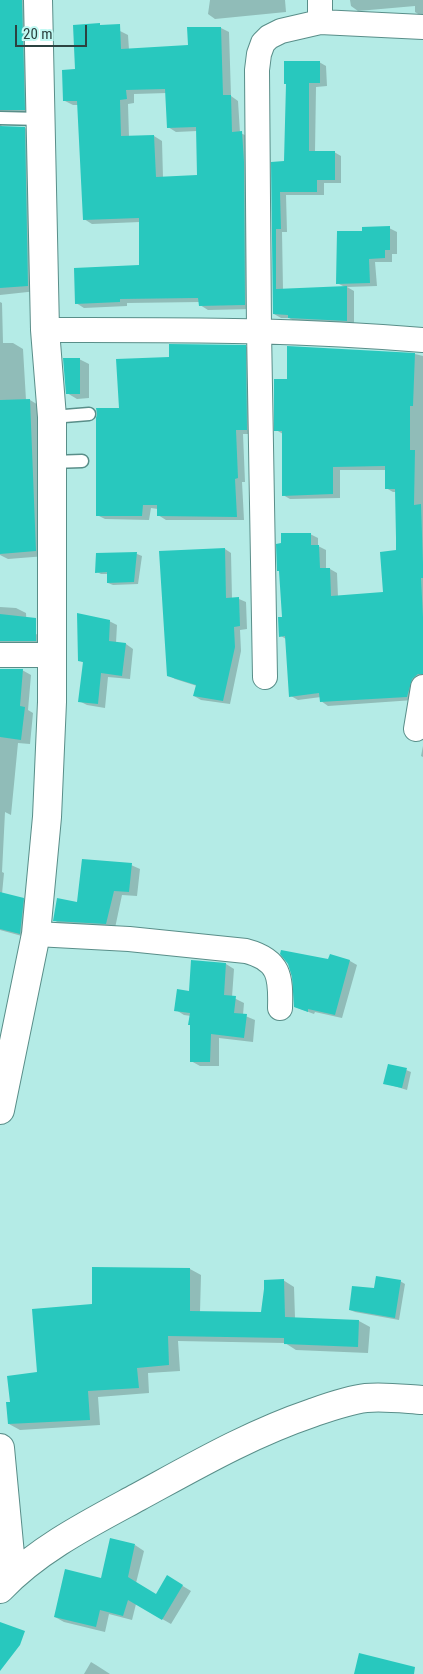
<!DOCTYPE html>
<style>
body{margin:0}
#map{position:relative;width:423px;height:1674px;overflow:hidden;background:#b4ebe6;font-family:"Roboto Condensed",sans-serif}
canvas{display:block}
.scale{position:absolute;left:15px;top:25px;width:72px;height:22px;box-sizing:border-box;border:2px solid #2c4240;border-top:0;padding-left:6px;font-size:15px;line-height:18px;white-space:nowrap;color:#2c4240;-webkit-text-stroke:4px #c1f9f3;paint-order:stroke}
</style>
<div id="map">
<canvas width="423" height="1674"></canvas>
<div class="scale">20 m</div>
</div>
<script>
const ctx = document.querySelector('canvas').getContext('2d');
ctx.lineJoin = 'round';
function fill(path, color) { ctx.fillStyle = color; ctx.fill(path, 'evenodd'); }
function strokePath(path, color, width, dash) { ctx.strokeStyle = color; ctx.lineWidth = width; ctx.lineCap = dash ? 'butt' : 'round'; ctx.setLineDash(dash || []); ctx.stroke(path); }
const shadow = new Path2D(`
 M0 0H33L34 115 1 124 2 127 25 128 34 133 37 291 0 295Z
 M210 0H289H285L286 12 215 19 208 14Z
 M350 0H423V17L415 12V6L358 11 351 6Z
 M221 28 229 32 231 96 238 101 240 133 250 137 253 309 208 310 200 305V302L127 303V306L84 308 76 303 141 266 140 222 92 224 84 219 78 105H73L65 101 76 70 120 31 128 35 129 50 189 47ZM167 93 168 127 176 132 197 131 198 177 163 178 162 141 154 136 129 137 128 104 134 103V94Z
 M319 62 326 66 327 86 316 87 315 152H334L341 156V183H324V195H286L287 232H282L283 290 345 287 337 283 364 233 389 228 397 232V254H392V262H375L377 286 347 287 354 291V324L296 322 289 318H281L274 314 273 163H285L287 84Z
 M0 302 2 303 3 343H13L23 349 26 400H30L40 406 46 556 8 559 0 555Z
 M245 346 253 351 254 434H243L245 482H242L244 520H166L158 515V509L151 508 149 520 105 519 97 515 120 409 171 358Z
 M415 354 423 356V679L414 700 328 706 321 701V697L298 700 291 696 286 639 281 636 283 618 310 534 318 538V546L326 550V569H330L337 573 338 597 384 593 397 552V492H393L386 488V470H340V498L290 499 283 495V434L276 430 288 380Z
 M79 359 89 364V398L77 399 67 393Z
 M225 549 231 553 232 599H239L246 602 247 629 240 630 241 651 230 704 201 700 194 696 197 686 175 679 168 675Z
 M97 554H137L142 556 138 584 113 585 108 583V574H101L97 572Z
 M0 607 16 608 26 613 27 633 36 634 45 639V646L0 650Z
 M109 621 117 625 116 643 126 644 133 649 130 679 108 677 105 708 87 705 79 701 84 663 79 660Z
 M0 670H22L31 675 28 710 33 713 30 744 18 743 11 815 5 812 2 872 4 873 2 894 23 899 32 904 29 938 0 930Z
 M423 746V757L421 756Z
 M131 865 140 869 137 896 122 895 115 928 62 925 54 920Z
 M331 956 350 961 357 965 342 1018 315 1012 314 1014 295 1007 329 960Z
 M192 962 226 964 234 969 232 997 244 1003 243 1015 255 1020 253 1042 219 1038V1066H200L191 1061V1016L184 1015 176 1010 190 992Z
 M406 1070 411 1072 407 1090 384 1083Z
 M190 1269 201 1275 200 1312 262 1313 283 1280 294 1287 295 1318 359 1321 370 1327 368 1353 296 1350 285 1343 178 1341 180 1371 148 1373 149 1393 98 1397 100 1425 20 1430 9 1424 11 1403 38 1373 93 1305Z
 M400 1281 405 1284 399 1320 355 1312 350 1310 375 1289Z
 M135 1545 144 1551 136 1583 156 1595 168 1577 191 1591 171 1624 136 1604 132 1620 109 1614 105 1632 64 1622 55 1617 102 1579Z
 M91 1662 96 1665 110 1674H84Z`);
const building = new Path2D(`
 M0 0H22L25 110H0Z
 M100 23V25L120 24 121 49 188 45 187 27H221L223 95H231L232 132 242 131 244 162 245 305 199 306 198 298 120 299V302L75 304 74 268 139 265V218L83 220 77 101H63L62 70 75 69 73 25ZM165 89 167 128 196 127 197 175 156 177 154 135 121 136 120 100 127 99 126 90Z
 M284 61H320V83H309V151H335V180H317V192H280L281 229H276V289L347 286V321L288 318V315L273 314 271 162 284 161 286 84H284Z
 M0 126 25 127 28 286 0 288Z
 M390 226V250H385V258L369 259 370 283 336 284 337 231H362V227Z
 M169 344 246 345 247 430H236L238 478 235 479 237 517 157 516V505H143L142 516H96V418L97 414 96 408H119L116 359 169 357Z
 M287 346 415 353 413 406H410V450H415L414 505 421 504 423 564V578H421L423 617V674H418L412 679 407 697 320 702 319 693 289 697 285 636 279 637 278 617H282L279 571H277L276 544 281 543V533H311V545H319L320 568H330L331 596 383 592 380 552 396 550V538L395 489H385V466L333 467V494L282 496V431H274V379H287Z
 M63 358H80V394H66Z
 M30 399 36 551 0 554V400Z
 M225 548 226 598 239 597 240 626 234 627 235 647 223 701 193 696 196 685 167 676 159 551Z
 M137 552 134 582 107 583V572L95 573 96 553Z
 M77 613 110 620 109 641 126 643 122 676 101 673 98 704 78 702 83 662 78 661Z
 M0 614 36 618V641H0Z
 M0 669H23L20 706 25 707 21 740 0 737Z
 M82 859 132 863 129 892 114 891 106 924 53 921 57 898 77 902Z
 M0 892 24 898 20 934 0 929Z
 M281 950 328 959 330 954 350 960 335 1015 308 1009V1012L294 1007 292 977 288 964 280 954Z
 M191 960 226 963 224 995 236 996 234 1013 247 1014 244 1038 211 1034 210 1062H190V1025H188L190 1013 174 1011 177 989 189 991Z
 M388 1064 407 1068 402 1088 383 1084Z
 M92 1267 190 1268V1311L261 1312 264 1289V1280L284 1279 285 1317 359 1320 358 1347 284 1344V1338L168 1336 169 1365 137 1368 139 1388 88 1391 90 1420 8 1424 6 1402H10L7 1376 37 1372 32 1309 92 1304Z
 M376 1276 401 1280 395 1318 349 1310 352 1286 374 1288Z
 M110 1538 135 1544 128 1577 156 1594 167 1575 183 1585 162 1620 128 1600 123 1616 100 1610 96 1627 54 1617 65 1569 101 1578Z
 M0 1622 25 1631 20 1645 0 1671Z
 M359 1653 415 1667 414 1674H354Z`);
const service = new Path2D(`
 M0 118 41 119
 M52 417 89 414
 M52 462 82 461`);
const minor = new Path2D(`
 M320 0V22
 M45 330C171 330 297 329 423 340
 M0 655H52
 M265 677 259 330 257 70 259 54 263 43 269 37 281 31 320 22 423 27
 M416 729 423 687
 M36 934 129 939 246 951C280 960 281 977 280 1008`);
const tertiary = new Path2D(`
 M0 1110 36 934 47 817 52 702V417L45 330 38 0
 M0 1448 12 1576
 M0 1589C38 1549 90 1523 138 1497 195 1466 250 1434 312 1413 329 1407 348 1400 366 1398 383 1396 406 1399 423 1400`);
fill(shadow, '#0003');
fill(building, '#28c8be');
strokePath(service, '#598e89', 15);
strokePath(minor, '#598e89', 26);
strokePath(tertiary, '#598e89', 30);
strokePath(service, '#fff', 12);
strokePath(minor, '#fff', 24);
strokePath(tertiary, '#fff', 28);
</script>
